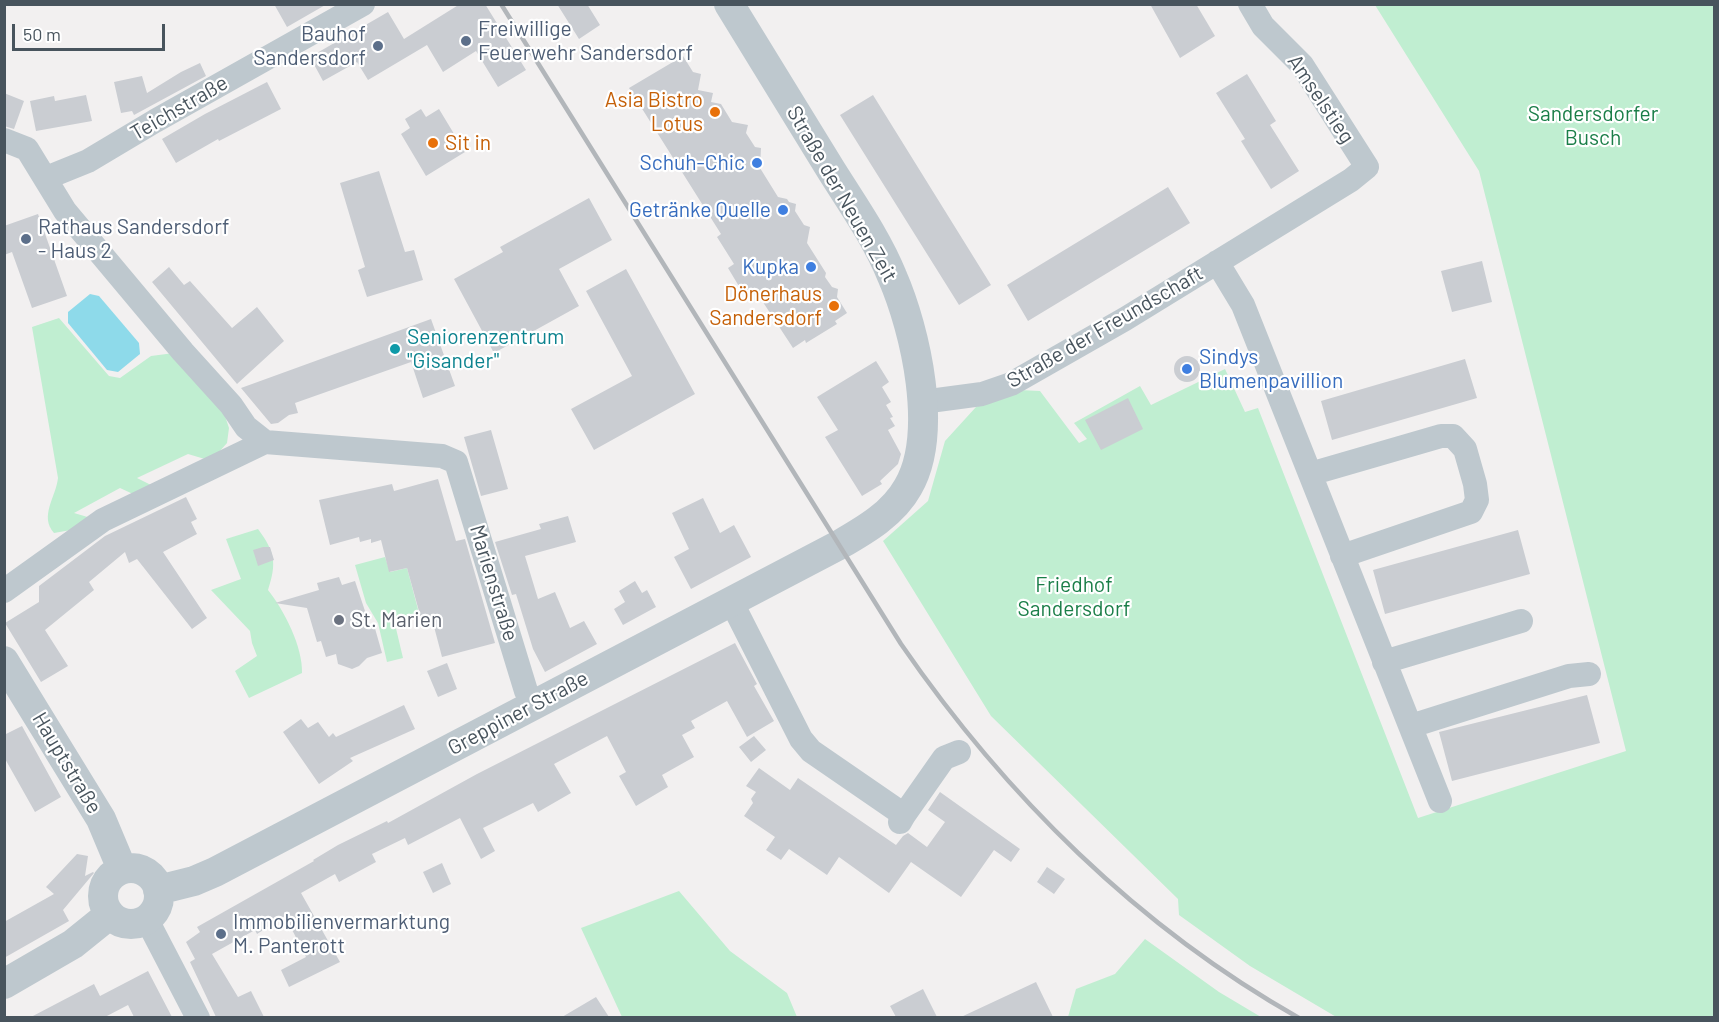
<!DOCTYPE html>
<meta charset="utf-8">
<style>
body{margin:0}
#map{position:relative;width:1719px;height:1022px;overflow:hidden;background:#f2f0f0;font-family:Barlow,sans-serif}
canvas{display:block}
.frame{position:absolute;inset:0;border:6px solid #48545d;pointer-events:none}
.scale{position:absolute;left:12px;top:24px;width:153px;height:27px;box-sizing:border-box;border:3px solid #48545d;border-top:0;padding-left:8px;font-size:18px;line-height:21px;white-space:nowrap;color:#48545d;-webkit-text-stroke:4px #fff;paint-order:stroke}
</style>
<div id="map">
<canvas width="1719" height="1022"></canvas>
<div class="frame"></div>
<div class="scale">50 m</div>
</div>
<script>
const ctx = document.querySelector('canvas').getContext('2d');
ctx.lineJoin = 'round';
function fill(path, color) { ctx.fillStyle = color; ctx.fill(path, 'evenodd'); }
function strokePath(path, color, width, dash) { ctx.strokeStyle = color; ctx.lineWidth = width; ctx.lineCap = dash ? 'butt' : 'round'; ctx.setLineDash(dash || []); ctx.stroke(path); }
function write(font, color, halo, rows, align = 'center') {
  ctx.font = font + ' Barlow,sans-serif'; ctx.lineWidth = 4.5; ctx.setLineDash([]); ctx.textBaseline = 'middle'; ctx.strokeStyle = halo; ctx.fillStyle = color; for (const [text, x, y, turn = 0] of rows) {
    ctx.save(); ctx.translate(x, y); ctx.rotate((+turn || 0) * Math.PI / 180); ctx.textAlign = isNaN(turn) ? turn : align; if (halo) ctx.strokeText(text, 0, 0); ctx.fillText(text, 0, 0); ctx.restore();
  }
}
const green = new Path2D(`
 M1375 5H1714V1017L1338 1018 1250 966 1179 915 1178 899 991 716 883 541 928 501 945 441 976 407 1019 390 1040 391 1079 443 1087 439 1074 423 1140 386 1151 405 1225 369 1245 412 1258 408 1418 818 1626 751 1479 171Z
 M59 318 109 376 120 378 151 356 174 353 224 413 229 428 227 443 219 452 208 460 188 454 137 478 151 485 133 494 120 488 74 513 91 518 71 530 54 533C39 516 56 497 58 478L32 327Z
 M258 529C275 552 277 563 268 590 284 610 303 647 302 673L249 698 235 671 257 656 252 643 250 631 211 590 241 579 226 539Z
 M385 557 390 572 407 568 419 613 394 620 403 658 387 662 378 623 366 603 355 565Z
 M679 891 730 951 787 993 797 1017H622L581 928Z
 M1145 939 1219 992 1261 1017H1068L1076 989 1115 974Z`);
const water = new Path2D(`
 M90 294 99 296 139 343 140 354 118 372 107 370 68 323V312Z`);
const building = new Path2D(`
 M274 4H327L287 27Z
 M460 4H485L526 70 498 87 476 51 443 72 427 45 368 80 357 62 323 81 310 57 388 12 404 39Z
 M557 4H587L600 25 579 39Z
 M1150 4H1196L1215 36 1180 58Z
 M683 56 693 72 701 74 698 90 713 93 711 102 721 104 732 122 748 125 746 133 755 147 761 148 760 168 778 197 787 199 789 202 796 204 795 211 804 225 810 227 807 243 826 273 825 277 832 287 838 289 837 297 847 313 835 321 837 324 806 343 805 340 793 348 757 293 753 295 750 289 743 293 728 268 734 264 717 237 721 234 629 88Z
 M200 63 206 76 134 115 132 111 121 113 114 82 142 76 147 93 181 72Z
 M1247 74 1276 121 1270 125 1299 171 1271 189 1241 141 1245 139 1216 93Z
 M267 82 281 109 219 141 218 139 176 163 162 139 205 114Z
 M4 93 24 101 14 129 4 126Z
 M86 95 92 121 36 131 30 101 54 96 55 101Z
 M873 95 991 285 959 305 840 115Z
 M421 109 426 117 439 109 465 152 426 176 401 134 410 128 405 119Z
 M379 171 405 252 414 250 423 280 367 297 358 270 365 267 340 183Z
 M1168 187 1190 223 1028 321 1007 285Z
 M589 198 612 240 559 269 579 306 494 353 454 279 503 252 500 247Z
 M38 214 67 296 32 308 12 252 4 255V226Z
 M1482 261 1492 302 1452 312 1441 271Z
 M169 267 184 285 190 281 232 328 257 307 284 341 237 384 152 282Z
 M626 269 695 394 594 450 571 409 632 376 586 291Z
 M431 319 455 386 423 398 411 362 295 403 298 413 289 415 278 423 271 424 241 388Z
 M1174 369a13 13 0 1 1 26 0a13 13 0 1 1-26 0Z
 M1465 359 1477 398 1332 440 1321 401Z
 M876 361 889 382 882 387 891 402 886 405 893 417 890 418 895 426 888 430 901 454 898 464 880 481 882 484 862 496 825 437 838 430 817 397Z
 M1128 398 1143 429 1101 450 1085 420Z
 M491 430 508 489 481 496 464 437Z
 M438 479 456 541 465 539 495 643 442 657 432 619 422 622 407 568 389 572 381 540 371 543V539L360 542 359 537 330 545 319 500 392 484 394 491Z
 M186 497 197 519 191 522 197 534 163 552 207 618 192 629 137 559 129 563 125 552 89 582 94 590 45 630 68 666 41 682 5 623 39 602V586L105 536Z
 M703 498 720 533 734 525 751 557 691 589 674 557 689 549 672 513Z
 M568 516 576 542 525 556 538 599 555 592 570 628 584 621 597 644 545 672 533 649 516 594 512 595 495 542 541 529 539 524Z
 M1518 530 1530 574 1385 614 1373 570Z
 M263 547H270L274 560 258 566 253 550Z
 M339 577 342 585 355 581 370 626 374 625 382 653 367 658 359 666 352 669 338 664 336 654 326 657 321 641 317 642 307 608 275 603 319 590 317 583Z
 M635 581 642 593 647 590 656 607 623 625 614 609 625 602 619 591Z
 M735 643 757 684 754 686 774 721 747 737 727 701 691 721 695 728 682 735 694 757 662 775 668 787 636 806 619 776 626 772 607 736 554 764 571 793 538 812 533 803 483 828 495 851 481 859 460 818 408 845 405 838 372 854 376 862 339 882 335 874 301 893 340 962 289 987 281 970 306 957 285 916 257 934 255 930 212 954 238 997 251 991 264 1017H216L190 962 195 959 186 942 200 932 197 927 314 861 313 860 338 845 387 821 388 823 477 774Z
 M447 663 457 689 438 697 427 671Z
 M1587 695 1600 743 1452 781 1439 732Z
 M404 705 415 729 350 758 353 761 319 784 283 732 301 719 308 728 318 722 329 737 333 733 336 737Z
 M22 726 61 797 35 812 4 757V735Z
 M754 736 766 750 751 762 739 747Z
 M759 768 790 790 798 778 896 845 903 836 908 833 927 847 945 822 928 810 940 792 1020 849 1011 862 994 850 961 897 911 862 889 893 839 857 827 875 789 849 781 860 766 850 775 837 744 816 753 803 751 799 756 792 746 786Z
 M77 854 88 856 85 876 93 872 94 873 63 910 69 921 4 958V922L54 894 46 887Z
 M442 863 451 884 433 893 423 872Z
 M1047 867 1065 879 1054 894 1037 882Z
 M148 971 172 1017H134L128 1005 105 1017H31L94 984 100 996Z
 M1036 982 1053 1017H961Z
 M923 989 937 1017H896L890 1006Z
 M596 997 609 1017H562Z`);
const minor = new Path2D(`
 M4 140 27 149 65 211 183 352 231 405 246 427 265 442 442 456 456 462 526 691 534 704
 M46 178 88 161 155 121 363 4
 M1217 262 1243 305 1440 801
 M922 402 982 394 1011 384 1125 319 1351 180 1367 167 1302 65 1263 26 1250 4
 M1310 474 1441 436H1453L1465 449 1475 484 1477 500 1471 512 1342 556
 M4 591 103 520 265 442
 M731 601 801 739 811 751 904 815 900 822
 M1384 662 1521 621
 M1411 726 1569 676 1589 674
 M904 815 944 758 959 752
 M147 920 198 1018`);
const tertiary = new Path2D(`
 M4 661 101 819 122 869
 M103 896a28 28 0 1 1 56 0a28 28 0 1 1-56 0Z
 M158 890 194 881 215 872 839 545C865 530 893 514 908 487 939 434 916 331 892 276 877 239 853 205 831 170 797 115 763 60 729 4
 M4 984 73 944 109 915`);
const rail = new Path2D(`
 M501 4 901 644C1005 795 1138 927 1299 1018`);
const markers = [
 [466,41,6,"#5c6f8a"],
 [378,46,6,"#5c6f8a"],
 [715,112,6,"#e8710a"],
 [433,143,6,"#e8710a"],
 [757,163,6,"#3f7fe0"],
 [783,210,6,"#3f7fe0"],
 [26,239,6,"#5c6f8a"],
 [811,267,6,"#3f7fe0"],
 [834,306,6,"#e8710a"],
 [395,349,6,"#0f9aa8"],
 [1187,369,6,"#3f7fe0"],
 [339,620,6,"#6b7280"],
 [221,934,6,"#5c6f8a"]
];
const serviceNames = [
 ["Freiwillige",478,29],
 ["Feuerwehr Sandersdorf",478,53],
 ["Bauhof",366,34,"right"],
 ["Sandersdorf",366,58,"right"],
 ["Rathaus Sandersdorf",38,227],
 ["- Haus 2",38,251],
 ["Immobilienvermarktung",233,922],
 ["M. Panterott",233,946]
];
const streetNames = [
 ["Amselstieg",1321,99,56],
 ["Teichstraße",179,108,-30],
 ["Straße der Neuen Zeit",842,194,60],
 ["Straße der Freundschaft",1105,327,-30],
 ["Marienstraße",494,583,73],
 ["Greppiner Straße",518,713,-28],
 ["Hauptstraße",67,763,59]
];
const foodNames = [
 ["Asia Bistro",703,100],
 ["Lotus",703,124],
 ["Sit in",445,143,"left"],
 ["Dönerhaus",822,294],
 ["Sandersdorf",822,318]
];
const parkNames = [
 ["Sandersdorfer",1593,114],
 ["Busch",1593,138],
 ["Friedhof",1074,585],
 ["Sandersdorf",1074,609]
];
const shopNames = [
 ["Schuh-Chic",745,163],
 ["Getränke Quelle",771,210],
 ["Kupka",799,267],
 ["Sindys",1199,357,"left"],
 ["Blumenpavillion",1199,381,"left"]
];
const cultureNames = [
 ["Seniorenzentrum",407,337],
 ["\"Gisander\"",407,361]
];
const worshipNames = [
 ["St. Marien",351,620]
];
fill(green, '#c0eed1');
fill(water, '#8edaea');
fill(building, '#cacdd2');
strokePath(minor, '#bec8ce', 24);
strokePath(tertiary, '#bec8ce', 30);
strokePath(rail, '#b2b6ba', 4.5);
for (const [x, y, r, color] of markers) { const dot = new Path2D(); dot.arc(x, y, r, 0, 2 * Math.PI); ctx.fillStyle = color; ctx.fill(dot); strokePath(dot, '#fff', 2); }
write('21px', '#4e5e75', '#fff', serviceNames, 'left');
write('21px', '#48545d', '#fff', streetNames);
write('21px', '#c56008', '#fff', foodNames, 'right');
write('21px', '#1a7e48', '#fff', parkNames);
write('21px', '#366cbe', '#fff', shopNames, 'right');
write('21px', '#0d838f', '#fff', cultureNames, 'left');
write('21px', '#5b616d', '#fff', worshipNames, 'left');
</script>
